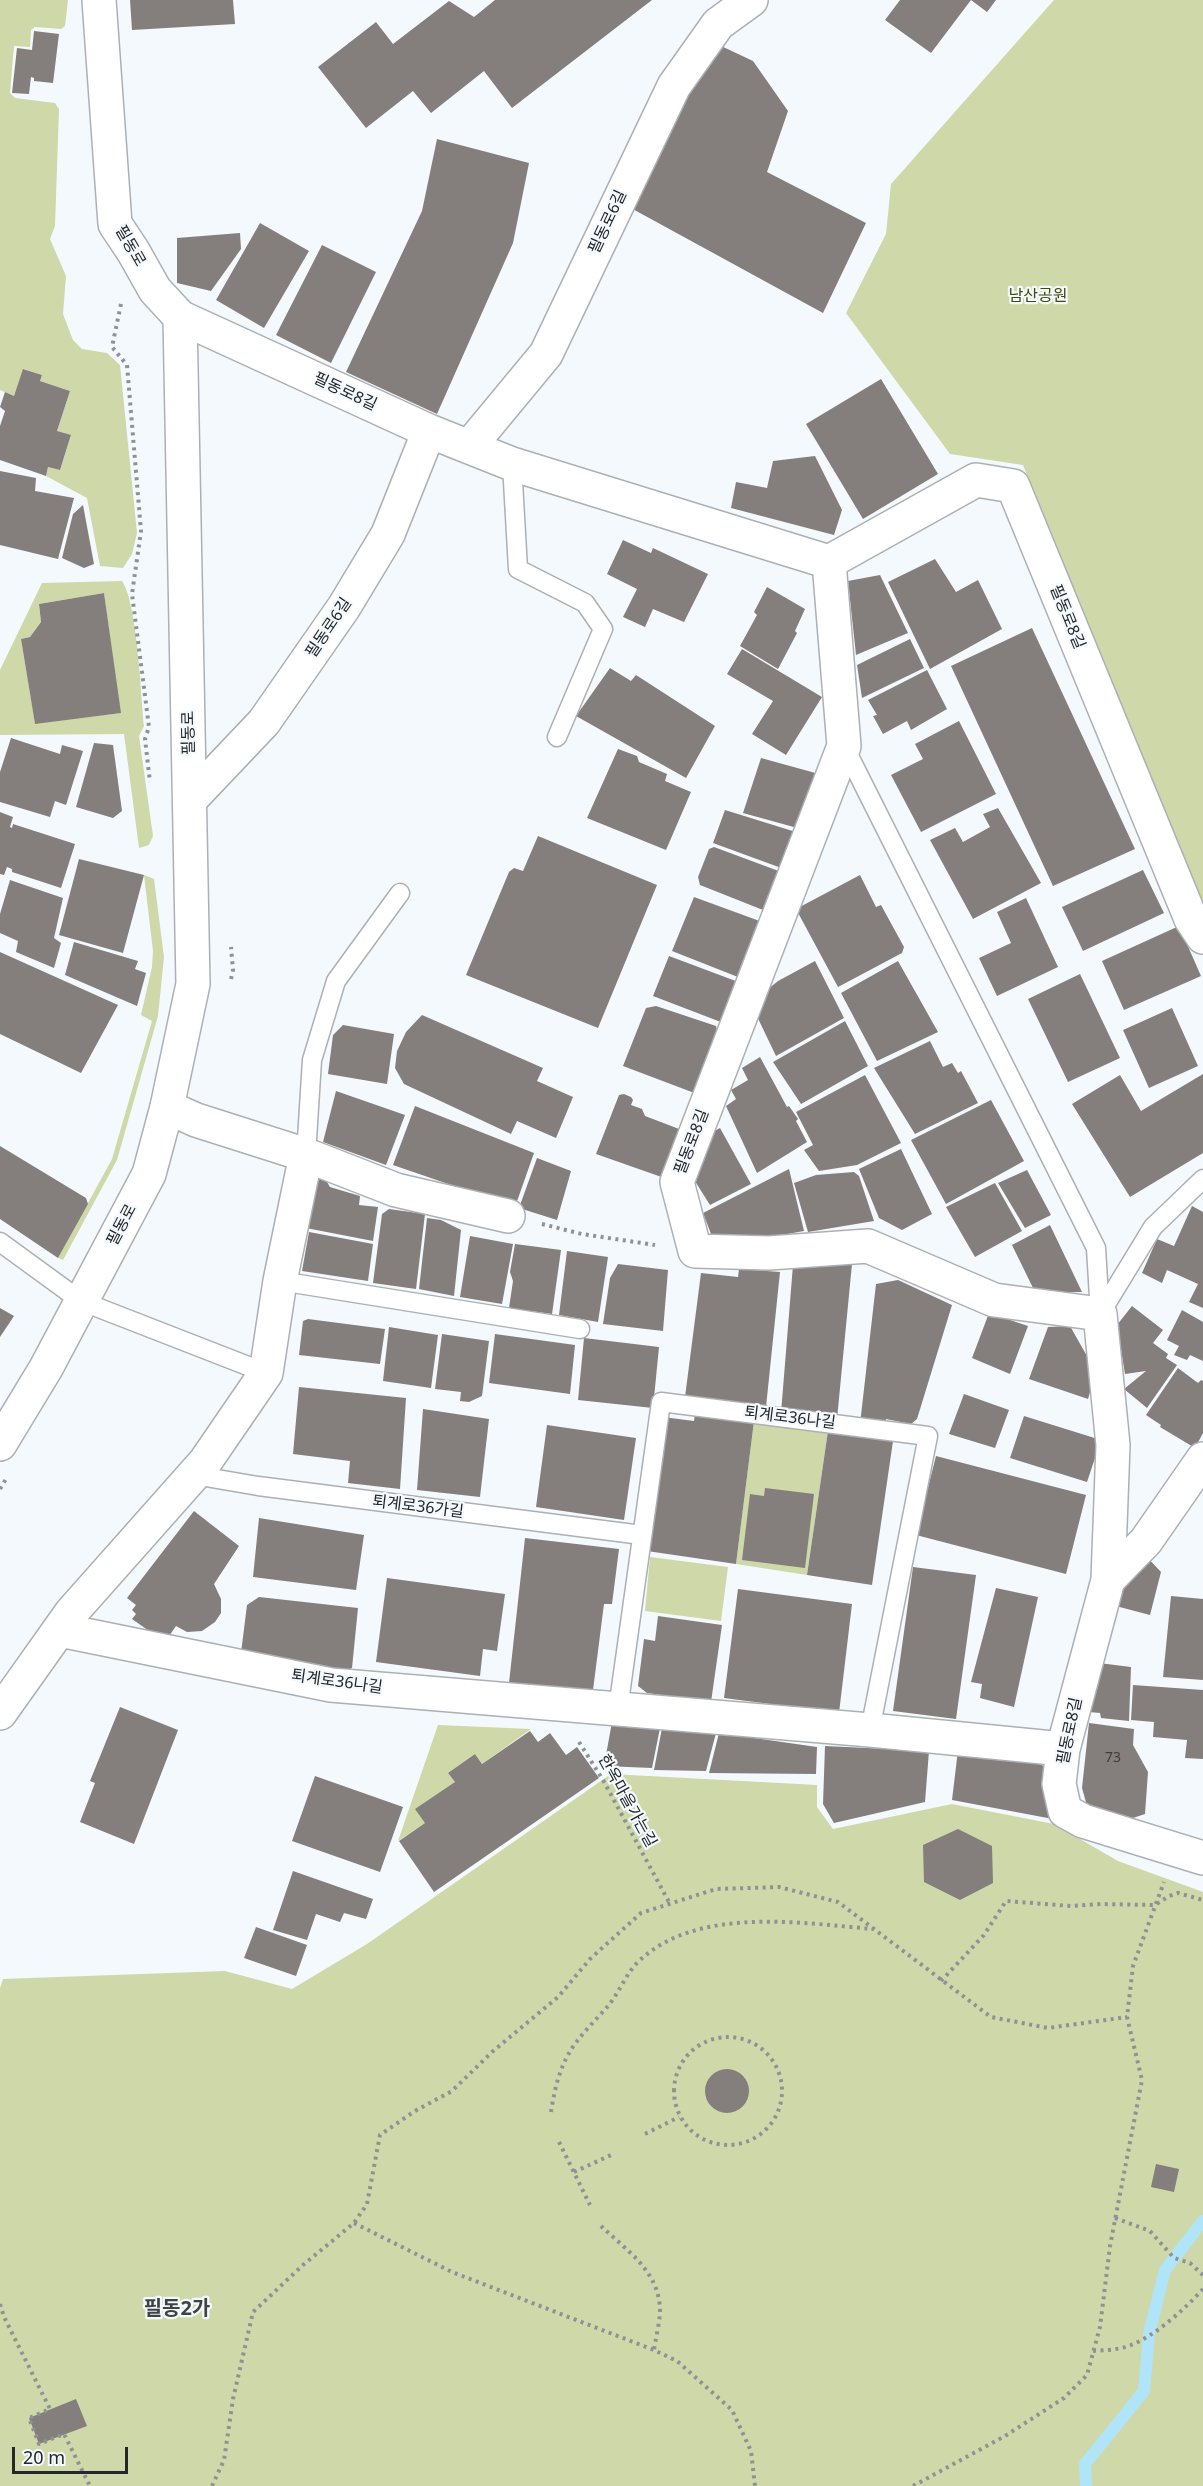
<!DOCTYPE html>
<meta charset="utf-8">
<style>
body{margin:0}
#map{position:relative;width:1203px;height:2486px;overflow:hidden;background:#f4f9fd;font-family:"Noto Sans",sans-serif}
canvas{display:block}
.scale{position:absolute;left:12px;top:2447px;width:116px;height:27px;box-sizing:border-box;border:3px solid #252729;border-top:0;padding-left:8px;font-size:18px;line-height:21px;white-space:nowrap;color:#252729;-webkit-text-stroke:4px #f4f9fd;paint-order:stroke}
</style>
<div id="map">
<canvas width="1203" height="2486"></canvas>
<div class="scale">20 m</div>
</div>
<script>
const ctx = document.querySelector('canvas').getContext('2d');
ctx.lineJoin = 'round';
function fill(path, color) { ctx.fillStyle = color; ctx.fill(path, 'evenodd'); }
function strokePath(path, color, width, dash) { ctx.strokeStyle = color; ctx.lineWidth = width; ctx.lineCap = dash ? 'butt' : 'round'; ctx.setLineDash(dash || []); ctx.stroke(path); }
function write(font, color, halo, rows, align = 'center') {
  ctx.font = font + ' "Noto Sans","Noto Sans KR",sans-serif'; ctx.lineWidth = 4.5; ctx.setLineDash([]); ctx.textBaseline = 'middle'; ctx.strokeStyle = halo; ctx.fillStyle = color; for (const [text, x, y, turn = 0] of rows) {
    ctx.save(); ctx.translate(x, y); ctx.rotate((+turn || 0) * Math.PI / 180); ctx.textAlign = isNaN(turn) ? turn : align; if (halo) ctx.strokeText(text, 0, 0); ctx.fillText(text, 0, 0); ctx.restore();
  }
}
const green = new Path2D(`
 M0 0H68L65 26 61 29 35 27 31 30 30 47 14 46 10 93 15 98 55 103 59 109 55 226 50 239 66 276 63 314 73 340 82 349 107 353 120 365 137 533 132 554 123 568 100 566 87 498 46 476 48 467 60 470 71 436 57 431 70 391 40 381 42 375 24 369 14 396 0 390Z
 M1054 0H1203V901L1188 877 1023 465 950 454 846 313 886 234 891 184Z
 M122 581C137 602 141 695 144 726L139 736 153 836 149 845 139 848 124 734 0 735V670L42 583ZM104 593 120 713 35 723 21 639 30 637 41 622 39 604Z
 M144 875 154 879 164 957 158 1016 117 1160 63 1260 58 1258 112 1159 152 1021 141 1015 152 967 153 951Z
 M754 1421 828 1431 807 1575 736 1564Z
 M650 1557 728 1567 721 1621 645 1611Z
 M438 1725 531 1729 482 1764 475 1754 448 1773 455 1782 425 1823 398 1841Z
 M611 1774 817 1785V1807L833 1829 952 1804 1054 1824 1118 1861 1203 1892V2486H0V1988L3 1979 225 1971 292 1989 367 1944Z`);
const stream = new Path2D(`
 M1086 2486 1085 2464 1144 2391 1149 2334 1165 2270 1203 2221`);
const building = new Path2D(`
 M130 0H233L235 24 132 30Z
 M495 0H652L512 108 484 71 431 113 413 91 366 128 318 67 376 22 393 44 449 1 474 17Z
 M900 0H971L931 53 885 20Z
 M971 0H996L987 12Z
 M34 31 59 34 53 83 34 81V78L31 77 29 94 12 93 17 48 32 50Z
 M719 45 753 61 788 111 767 172 866 223 823 313 629 207 696 70Z
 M437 139 529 163 513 243 437 414 346 372 422 211Z
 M260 223 309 251 264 328 216 300Z
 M240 233 241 249 211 291 177 283V238Z
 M322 245 376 272 331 363 276 335Z
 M23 369 42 375 40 381 70 391 57 431 71 435 60 470 48 467 46 476 0 460V426L5 411 0 407 5 392 14 396Z
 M881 379 938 474 863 519 806 424Z
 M815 456 842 510 834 535 731 508 736 482 767 488 773 461Z
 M0 471 36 478 35 491 74 498 58 559 0 545Z
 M83 505 94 564 84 568 62 558 73 514Z
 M623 540 651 553 653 548 708 574 684 622 653 609 645 627 623 617 637 589 607 574Z
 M935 559 956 592 978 580 1002 629 930 669 888 582Z
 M880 575 908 633 856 655 848 581Z
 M767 587 805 609 795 631 797 633 778 669 740 646 757 615 754 612Z
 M104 593 121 713 35 724 21 639 30 637 41 622 39 604Z
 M1032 628 1135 849 1053 886 951 666Z
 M910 639 924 668 862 698 857 665Z
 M742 649 822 697 786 755 752 734 773 701 727 674Z
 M610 668 631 681 636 675 715 726 686 778 576 716Z
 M927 670 947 709 911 730 907 721 883 734 873 716 877 715 868 700Z
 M959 721 996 794 921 832 891 775 923 759 915 744Z
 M11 738 60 754 62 745 83 751 66 805 55 801 50 817 0 802V772Z
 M94 743 113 745 122 811 113 818 76 807Z
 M618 749 637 756 639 762 667 774 665 781 691 792 666 850 587 818Z
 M761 758 819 774 801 829 743 813Z
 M998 808 1041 883 973 919 930 840 955 828 963 842 990 827 983 814Z
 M725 810 799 833 784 869 713 843Z
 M0 812 13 817 10 827 12 828 13 824 75 844 61 888 12 872V869L7 867 4 875 0 874Z
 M538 836 657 885 598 1028 466 975 509 872 514 868 523 871Z
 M714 847 784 873 768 912 700 885 698 877 709 849Z
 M79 859 144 875 123 953 59 935Z
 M1143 870 1164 913 1083 951 1062 907Z
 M860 875 876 907 881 905 904 947 902 953 838 987 796 909Z
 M10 880 63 898 54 938 61 943 54 968 16 952 18 941 0 933V914Z
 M694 897 765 923 743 979 672 951Z
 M1026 898 1058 967 997 996 979 958 1011 943 997 912Z
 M1179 926 1201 976 1124 1010 1102 961Z
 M74 942 138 961 135 969 146 973 137 1006 65 975Z
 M0 952 118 1005 81 1073 0 1034Z
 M669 956 741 983 726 1024 653 996Z
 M815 961 844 1018 776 1056 753 1008 763 993 778 981Z
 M898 961 938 1032 877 1061 841 993Z
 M1080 974 1120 1058 1068 1082 1028 999Z
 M656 1006 716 1026 719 1038 697 1094 623 1066 646 1008Z
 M1172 1008 1198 1066 1149 1088 1123 1030Z
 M422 1015 543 1068 537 1081 573 1097 556 1138 517 1121 511 1134 404 1084 395 1068 397 1051 406 1032Z
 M845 1021 868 1066 801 1104 773 1062Z
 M343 1025 394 1034 387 1084 328 1074 333 1035Z
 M930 1041 943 1067 952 1063 958 1073 961 1071 978 1103 915 1134 874 1068Z
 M760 1057 787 1107 789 1106 798 1119 796 1121 807 1142 757 1173 726 1106 736 1099 731 1090 748 1080 742 1068Z
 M1203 1074V1153L1130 1197 1072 1104 1120 1075 1141 1111Z
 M865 1075 901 1143 857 1165 819 1171 804 1150 813 1145 796 1112Z
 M336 1091 405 1115 386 1165 323 1142Z
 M624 1094 631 1097 633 1100 631 1105 642 1109 645 1116 687 1132 670 1180 596 1154 619 1095Z
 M991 1100 1024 1161 946 1204 911 1140Z
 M415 1106 534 1153 515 1207 393 1165Z
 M720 1128 751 1184 710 1205 693 1178 707 1135Z
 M0 1146 86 1198 88 1204 58 1258 0 1219Z
 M901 1149 932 1214 902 1230 879 1218 859 1169Z
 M537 1158 571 1171 557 1220 519 1208Z
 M789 1169 804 1231 716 1247 703 1213Z
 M1027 1170 1051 1215 1025 1228 998 1183Z
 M854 1172 859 1176 874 1221 808 1232 794 1183 816 1175Z
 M313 1177 327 1182 330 1187 360 1196 359 1205 378 1207 373 1241 306 1228Z
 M995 1183 1022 1231 975 1257 946 1207Z
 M1192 1206 1203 1212V1308L1189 1302 1198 1284 1167 1270 1162 1283 1142 1273 1157 1239 1174 1246Z
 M389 1209 425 1214 416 1289 373 1283 382 1214Z
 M427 1218 441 1220 461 1230 454 1296 419 1289Z
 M1050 1225 1082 1292H1035L1012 1245Z
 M309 1232 373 1244 368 1281 302 1271Z
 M470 1236 513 1244 502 1304 460 1297Z
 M515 1244 561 1250 552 1314 509 1308 513 1281 510 1272Z
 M567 1251 608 1257 598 1322 559 1315Z
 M618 1264 668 1270 663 1331 603 1324 610 1278Z
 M852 1264 837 1419 781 1413 793 1265Z
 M739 1269 780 1272 766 1407 685 1397 701 1273 738 1277Z
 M898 1280 952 1305 917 1419 911 1424 886 1419 884 1427 860 1424 876 1284Z
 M1132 1306 1163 1330 1153 1343 1168 1354 1166 1358 1177 1365 1147 1408 1124 1389 1146 1371 1125 1374 1117 1325Z
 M0 1308 14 1316 0 1337Z
 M1182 1310 1203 1322V1361L1190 1355 1187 1360 1174 1355 1179 1346 1167 1340Z
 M989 1313 1028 1326 1010 1374 972 1358Z
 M308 1319 385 1329 380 1364 299 1355 303 1321Z
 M1070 1326 1096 1372 1088 1399 1029 1379 1048 1327Z
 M389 1327 438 1335 431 1388 383 1381Z
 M442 1334 489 1341 482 1396 469 1402 460 1401 461 1392 435 1389Z
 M495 1334 575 1345 570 1394 489 1383Z
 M584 1338 659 1347 653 1408 578 1400Z
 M1178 1368 1198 1383 1201 1380 1203 1381V1433L1195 1448 1160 1427 1161 1425 1146 1415Z
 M299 1387 406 1398 400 1489 348 1483 350 1461 293 1454Z
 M964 1394 1009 1410 995 1448 949 1434Z
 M423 1409 489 1419 480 1497 417 1490Z
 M695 1413 754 1421 736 1564 647 1551 663 1417 694 1421Z
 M1024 1416 1101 1440 1087 1482 1010 1458Z
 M547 1425 636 1438 624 1520 536 1507Z
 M828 1431 893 1441 872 1585 807 1575Z
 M936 1456 1086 1495 1066 1574 916 1535Z
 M765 1488 814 1494 805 1568 742 1560 750 1494 764 1496Z
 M194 1511 239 1546 214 1584 221 1599V1613L215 1622 202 1631 187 1632 176 1626 167 1639 159 1638 132 1619 136 1614 132 1610 136 1605 127 1598Z
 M259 1518 364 1535 356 1590 253 1577Z
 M525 1538 619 1549 612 1604H604L593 1690 582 1699 508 1692Z
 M1144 1554 1161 1572 1150 1615 1112 1605Z
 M913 1567 976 1575 956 1719 893 1711Z
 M387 1578 505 1594 497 1651 483 1649 480 1676 376 1662Z
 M996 1588 1038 1597 1014 1707 980 1698 982 1684 971 1682Z
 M738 1589 852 1604 839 1713 724 1698Z
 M1171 1596 1203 1599V1680L1163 1677Z
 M259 1597 358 1608 352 1668 329 1678 240 1661 247 1605Z
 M658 1616 722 1625 711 1702 647 1693 638 1686 644 1639 655 1641Z
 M1091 1662 1131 1667 1129 1721 1101 1718 1100 1713 1089 1712Z
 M1133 1685 1203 1690V1759L1185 1758 1187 1740 1153 1737 1154 1722 1131 1720Z
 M120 1707 178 1730 134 1844 80 1822 95 1783 90 1781Z
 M612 1722 660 1728 652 1768 604 1766Z
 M1089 1723 1134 1729 1133 1745 1148 1772 1145 1814 1133 1818 1087 1806 1082 1788Z
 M662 1728 716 1733 706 1771 654 1770Z
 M530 1731 538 1742 550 1733 566 1755 577 1747 599 1778 434 1892 399 1841 425 1823 415 1809 455 1782 448 1773 475 1754 482 1764Z
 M719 1733 817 1747 816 1774 709 1773Z
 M825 1746 929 1751 925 1802 834 1823 823 1804Z
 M958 1750 1029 1758 1047 1768 1053 1819 952 1800Z
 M315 1776 403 1807 380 1872 292 1841Z
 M958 1829 992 1846 993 1883 960 1900 924 1882 923 1845Z
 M293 1871 373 1899 366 1919 344 1913 340 1922 316 1914 307 1940 273 1930Z
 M256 1927 307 1945 296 1976 244 1958Z
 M705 2091a22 22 0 1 1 44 0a22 22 0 1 1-44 0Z
 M1156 2164 1179 2169 1174 2192 1151 2187Z
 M76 2399 87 2426 39 2444 29 2418Z`);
const path = new Path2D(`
 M121 304 112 347 127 365 141 531 132 594 149 727 145 739 150 782
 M231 979 233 970 231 947
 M542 1224 582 1234 655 1245
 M0 1489 6 1479
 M579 1742 603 1780 670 1904
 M941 1981 984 1935 1006 1901 1071 1906 1101 1904 1155 1905 1169 1896 1178 1893 1203 1900
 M674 2091a54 54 0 1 1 108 0a54 54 0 1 1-108 0Z
 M551 2112C554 2093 558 2073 568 2055 577 2038 595 2021 608 2006 619 1993 625 1976 636 1964 694 1905 800 1923 873 1929
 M645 2134 679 2117
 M559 2142 590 2205
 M574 2172 611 2155
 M1115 2218 1150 2231 1174 2258 1190 2263 1203 2275
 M354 2223 452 2272 654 2350 677 2361 732 2410 751 2451 755 2486
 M601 2226C627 2251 661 2272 660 2313 659 2325 656 2338 654 2350
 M0 2304 4 2317 50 2409 29 2418 39 2444 64 2434 90 2486
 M1093 2351C1106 2350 1119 2350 1131 2345 1155 2336 1186 2308 1203 2289
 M212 2486 224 2460 233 2399 253 2312 303 2265 354 2223 367 2204 380 2135 415 2111 452 2091 492 2052 558 1997 590 1959 641 1913 716 1889 779 1887 838 1902 991 2017 1048 2028 1127 2017
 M913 2486 1005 2436 1064 2398 1087 2375 1100 2327 1110 2246 1142 2080 1127 2017 1133 1966 1164 1882`);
const lane = new Path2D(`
 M512 464 518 569 585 603 603 629 557 737
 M844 746 1096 1248 1100 1314 1153 1227 1203 1179
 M306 1155 312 1060 336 981 400 893
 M0 1242 81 1301 266 1373
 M280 1281 580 1329
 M194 1475 258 1486 642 1535
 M618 1709 661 1402 928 1436 870 1730`);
const street = new Path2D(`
 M180 317 429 431 512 464 829 562 976 480 1013 486 1191 919 1203 937
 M469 447 546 354 674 86 718 24 751 0
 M829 562 844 746 677 1182 695 1251 769 1253 868 1246 994 1300 1100 1314 1113 1445 1108 1580 1063 1749 1059 1784 1065 1811 1083 1821 1203 1858
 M190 800 264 722 344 607 388 534 429 431
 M167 1107 196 1120 306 1155 396 1190 508 1216
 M1108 1580 1146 1541 1203 1459
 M60 1630 331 1685 870 1730 1063 1749
 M0 1713 71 1613 205 1462 266 1373 280 1281 306 1155`);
const secondary = new Path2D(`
 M0 1444 46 1368 149 1174 167 1107 193 984 180 317 155 290 133 251 115 224 99 0`);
const numberNames = [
 ["73",1113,1758]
];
const streetNames = [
 ["필동로6길",608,222,-65],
 ["필동로",130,246,60],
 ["필동로8길",345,392,25],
 ["필동로8길",1067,617,68],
 ["필동로6길",329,628,-56],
 ["필동로",189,733,-91],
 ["필동로8길",692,1142,-69],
 ["필동로",122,1225,-62],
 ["퇴계로36나길",790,1418,7],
 ["퇴계로36가길",418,1507,7],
 ["퇴계로36나길",337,1682,8],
 ["필동로8길",1070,1731,-78],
 ["한옥마을가는길",627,1801,61]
];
const parkNames = [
 ["남산공원",1038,296]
];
const quarterNames = [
 ["필동2가",177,2309]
];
fill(green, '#ced8a9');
strokePath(stream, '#b0e5f9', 12);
fill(building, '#847e7c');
strokePath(lane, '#acb0b5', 21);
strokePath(street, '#acb0b5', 36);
strokePath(secondary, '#acb0b5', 36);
strokePath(path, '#8e9295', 4, [3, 4.5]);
strokePath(lane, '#fff', 18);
strokePath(street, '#fff', 33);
strokePath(secondary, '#fff', 33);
write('14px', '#3d3d3e', null, numberNames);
write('16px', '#252729', '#f4f9fd', streetNames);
write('16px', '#424b09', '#f4f9fd', parkNames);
write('bold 20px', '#3f4346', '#f4f9fd', quarterNames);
</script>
